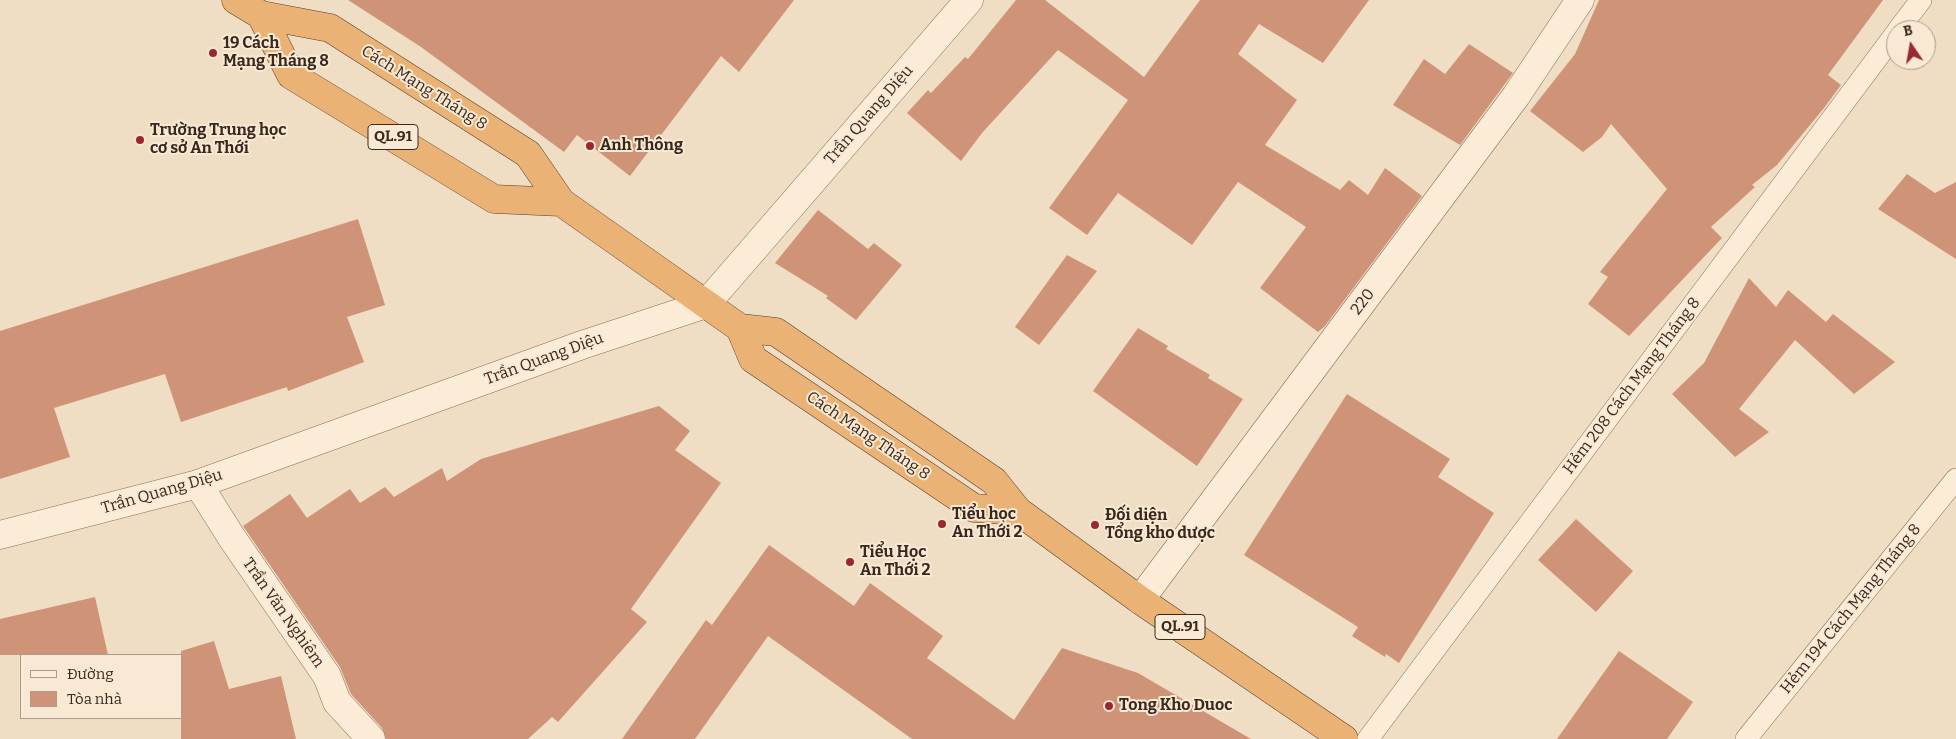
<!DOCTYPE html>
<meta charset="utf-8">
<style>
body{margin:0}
#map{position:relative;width:1956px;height:739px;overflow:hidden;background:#efdec3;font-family:Bitter,serif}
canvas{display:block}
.legend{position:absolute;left:20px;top:654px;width:162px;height:65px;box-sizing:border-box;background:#f7e9d3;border:1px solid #ab9c8b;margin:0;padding:6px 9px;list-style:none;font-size:15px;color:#39281e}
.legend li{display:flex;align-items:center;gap:10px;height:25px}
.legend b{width:25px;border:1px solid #ab9c8b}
.north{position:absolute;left:1886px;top:20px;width:50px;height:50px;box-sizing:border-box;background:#f7e9d3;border:1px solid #ab9c8b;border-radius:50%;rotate:348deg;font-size:14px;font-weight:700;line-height:20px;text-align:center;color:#39281e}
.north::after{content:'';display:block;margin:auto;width:18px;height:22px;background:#9b2733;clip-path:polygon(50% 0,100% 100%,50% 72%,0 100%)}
</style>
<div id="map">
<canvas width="1956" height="739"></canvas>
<ul class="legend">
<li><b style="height:6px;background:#faecd6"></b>Đường</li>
<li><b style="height:14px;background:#cf9477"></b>Tòa nhà</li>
</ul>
<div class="north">B</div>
</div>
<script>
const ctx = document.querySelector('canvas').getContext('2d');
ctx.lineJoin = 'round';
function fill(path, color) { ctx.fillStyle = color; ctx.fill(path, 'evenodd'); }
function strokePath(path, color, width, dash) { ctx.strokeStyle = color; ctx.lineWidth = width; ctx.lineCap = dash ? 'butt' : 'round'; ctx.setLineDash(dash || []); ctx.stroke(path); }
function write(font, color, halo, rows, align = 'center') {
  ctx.font = font + ' Bitter,serif'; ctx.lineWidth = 4; ctx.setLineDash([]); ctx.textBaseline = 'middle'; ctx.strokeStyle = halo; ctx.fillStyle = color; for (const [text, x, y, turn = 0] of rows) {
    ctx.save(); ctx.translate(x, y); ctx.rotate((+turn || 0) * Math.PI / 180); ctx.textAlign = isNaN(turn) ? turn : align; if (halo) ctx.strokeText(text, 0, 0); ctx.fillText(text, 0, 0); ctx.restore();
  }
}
const building = new Path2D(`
 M348 0H794L739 72 721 56 630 176 577 135 564 152 421 47Z
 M1016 0H1045L1144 77 1200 0H1369L1323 63 1259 24 1238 54 1297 100 1265 145 1340 190 1349 180 1368 195 1385 168 1422 196 1325 326 1318 332 1260 288 1306 227 1238 182 1192 245 1118 193 1087 235 1049 208 1128 100 1058 50 982 133 961 161 907 113 928 90 931 93 965 57 968 59Z
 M1599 0H1883L1828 75 1841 85 1824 108 1777 165 1752 185 1755 187 1711 227 1722 238 1629 336 1588 304 1608 277 1600 272 1667 189 1611 124 1602 137 1583 152 1530 111 1575 54Z
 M1469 44 1513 73 1460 145 1393 105 1424 59 1445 74Z
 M1907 174 1935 193 1956 182V259L1878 209Z
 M818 210 868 249 874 243 902 265 856 320 826 298 828 296 775 263Z
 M358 219 385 305 347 317 364 362 288 391 287 387 181 422 165 374 54 408 70 457 0 479V331Z
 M1067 255 1097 271 1039 345 1015 327Z
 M1749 278 1776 307 1788 290 1826 322 1833 314 1895 362 1854 394 1795 340 1739 409 1769 432 1735 457 1672 394 1704 363Z
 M1138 328 1168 346 1166 349 1210 375 1208 378 1243 399 1197 466 1093 391Z
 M1347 394 1450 459 1438 477 1494 513 1399 663 1386 654 1385 657 1352 636 1358 627 1244 555Z
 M659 406 690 431 675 450 721 483 631 609 647 622 558 722 552 717 528 739H386L382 728 351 694 340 667 243 526 290 494 307 518 350 489 360 503 385 487 394 497 442 468 447 481 481 459Z
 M1576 519 1633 571 1596 612 1538 560Z
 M769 545 854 606 870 583 943 636 927 658 1014 720 1062 648 1138 673 1251 739H912L768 636 695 739H622L706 620 712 625Z
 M95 597 108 655H0V619Z
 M214 641 229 689 281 676 296 739H181V651Z
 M1619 651 1693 702 1667 739H1557Z`);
const service = new Path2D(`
 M1898 30 1921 0
 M1368 739 1896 33
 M1746 739 1956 479`);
const minor = new Path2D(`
 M198 484 232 538 327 676 337 702 371 739
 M1140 600 1516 96 1580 0`);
const tertiary = new Path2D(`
 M0 535 198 484 582 345 706 304 969 0`);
const trunk = new Path2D(`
 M236 0 261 15 330 28 528 154 561 202 740 328 776 332 994 481 1018 511 1140 600 1344 739
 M261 15 291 75 494 199 561 202
 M740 328 753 359 974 508 1018 511`);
const markers = [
 [213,53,5,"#9b2733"],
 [140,140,5,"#9b2733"],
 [590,146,5,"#9b2733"],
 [942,524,5,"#9b2733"],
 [1095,525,5,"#9b2733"],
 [850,562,5,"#9b2733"],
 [1109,706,5,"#9b2733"]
];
const shields = [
 [393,137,50],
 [1180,627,50]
];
const shieldNames = [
 ["QL.91",393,137],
 ["QL.91",1180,627]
];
const poiNames = [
 ["19 Cách",223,44],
 ["Mạng Tháng 8",223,62],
 ["Trường Trung học",150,131],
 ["cơ sở An Thới",150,149],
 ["Anh Thông",600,146],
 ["Tiểu học",952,515],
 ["An Thới 2",952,533],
 ["Đối diện",1105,516],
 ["Tổng kho dược",1105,534],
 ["Tiểu Học",860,553],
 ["An Thới 2",860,571],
 ["Tong Kho Duoc",1119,706]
];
const streetNames = [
 ["Cách Mạng Tháng 8",424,88,32],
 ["Trần Quang Diệu",869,115,-49],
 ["220",1363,302,-53],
 ["Trần Quang Diệu",544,359,-20],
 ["Hẻm 208 Cách Mạng Tháng 8",1632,386,-53],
 ["Cách Mạng Tháng 8",868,436,34],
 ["Trần Quang Diệu",162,492,-16],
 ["Hẻm 194 Cách Mạng Tháng 8",1851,609,-51],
 ["Trần Văn Nghiêm",283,613,55]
];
fill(building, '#cf9477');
strokePath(service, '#8a6e59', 22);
strokePath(minor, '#8a6e59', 29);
strokePath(tertiary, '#8a6e59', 29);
strokePath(trunk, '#583d2d', 29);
strokePath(service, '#faecd6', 21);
strokePath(minor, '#faecd6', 28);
strokePath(tertiary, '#faecd6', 28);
strokePath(trunk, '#eab275', 28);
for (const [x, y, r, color] of markers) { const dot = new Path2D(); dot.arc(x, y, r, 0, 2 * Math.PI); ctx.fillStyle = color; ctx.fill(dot); strokePath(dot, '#f7e9d3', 2); }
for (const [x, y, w] of shields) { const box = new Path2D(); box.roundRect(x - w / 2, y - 12.5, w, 25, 4); ctx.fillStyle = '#f7e9d3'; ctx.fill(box); strokePath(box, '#39281e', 1); }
write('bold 15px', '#39281e', null, shieldNames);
write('bold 16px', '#39281e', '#f7e9d3', poiNames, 'left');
write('16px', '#39281e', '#f7e9d3', streetNames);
</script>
